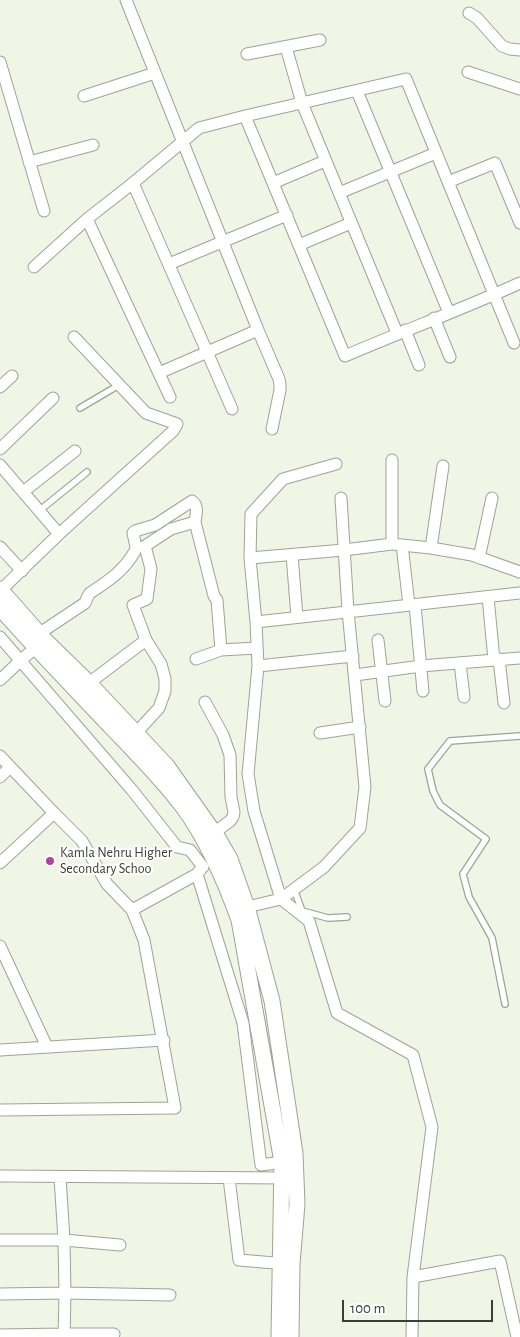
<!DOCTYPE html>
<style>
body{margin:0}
#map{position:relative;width:520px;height:1337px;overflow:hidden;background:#eff6e6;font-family:"Alegreya Sans",sans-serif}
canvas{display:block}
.scale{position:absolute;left:342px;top:1300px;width:151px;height:22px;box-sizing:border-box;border:2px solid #3c3e38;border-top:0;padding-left:6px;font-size:15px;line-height:18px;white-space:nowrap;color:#3c3e38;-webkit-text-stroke:4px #fff;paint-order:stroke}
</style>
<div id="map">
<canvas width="520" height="1337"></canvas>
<div class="scale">100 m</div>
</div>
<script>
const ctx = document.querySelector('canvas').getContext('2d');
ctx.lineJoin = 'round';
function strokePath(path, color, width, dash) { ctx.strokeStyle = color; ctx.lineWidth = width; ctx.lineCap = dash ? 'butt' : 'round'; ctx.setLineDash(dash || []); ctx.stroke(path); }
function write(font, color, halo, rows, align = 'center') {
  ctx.font = font + ' "Alegreya Sans",sans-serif'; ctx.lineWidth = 4.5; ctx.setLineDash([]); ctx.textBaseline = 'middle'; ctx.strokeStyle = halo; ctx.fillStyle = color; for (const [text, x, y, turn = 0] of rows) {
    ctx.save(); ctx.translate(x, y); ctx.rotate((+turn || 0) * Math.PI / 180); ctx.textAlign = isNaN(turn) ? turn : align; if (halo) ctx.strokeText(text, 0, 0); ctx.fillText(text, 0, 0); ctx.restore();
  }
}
const service = new Path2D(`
 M80 408 119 385
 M39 511 87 472
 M294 889 302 911 328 918 347 917
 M505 1004 492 938 469 897 463 874 486 839 440 805 433 791 428 769 450 741 520 736`);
const minor = new Path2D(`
 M126 0 258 330 279 379 280 385V390L272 429
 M469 13 477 18 502 46 510 49 520 50
 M286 47 302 103 397 333
 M247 54 320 40
 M0 62 44 211
 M468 72 520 89
 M357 91 449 313
 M84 96 155 73
 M245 116 345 356C403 331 463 309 520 283
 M29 162 93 145
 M448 182 495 163 520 223
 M133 183 232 409
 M273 183 325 161
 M339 193 436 153
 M87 219 170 397
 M299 245 351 223
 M169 264 287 215
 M34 267 87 219 133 183 199 128 245 116 406 79 514 343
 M434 318 450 357
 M405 330 419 365
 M159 373 258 330
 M0 387 12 376
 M0 449 53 398
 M392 460V544
 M336 464 283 479 251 514 250 558 256 622 258 666 248 774 254 811 281 899 309 921 337 1013 413 1055 432 1127 413 1277 412 1337
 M0 465 59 534
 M23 492 75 451
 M402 545 409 605
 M0 547 22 571
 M431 548 443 466
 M292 555 297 617
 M250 558 344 550 392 544 431 548 472 555 520 572
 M479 558 492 498
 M1 590 59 534 173 431 177 424 146 413 74 337
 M488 597 494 660
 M415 605 423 691
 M256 622 520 593
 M40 633 85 603 88 596 90 593C108 581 124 571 135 551L136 547 133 533 135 531 155 525 192 501C199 506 196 514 195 522
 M0 637 132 790 177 847 190 850 203 867
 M378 640 385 701
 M196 659 221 650 256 648
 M499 659 504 703
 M460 663 464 697
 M258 666 353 656
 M355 675 421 666 520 658
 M0 680 21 660 40 644
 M89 683 146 640
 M205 702 223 735 230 755 231 797 234 812 233 817 230 821 214 833
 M136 733 159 708 165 691V679L161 664 146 640 133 605 147 599 151 569 145 546 171 529 195 522 214 596 217 600 221 650
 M320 733 360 727
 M0 756 54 813 82 841 107 884 132 910 144 940 175 1108 0 1110
 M0 777 10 767
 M0 863 54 813
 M197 874 243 1023 261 1165 282 1162 287 1158
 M247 907 281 899 324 867 360 828 365 787 348 611 341 498
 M132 910 197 874 201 869
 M0 946 47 1047
 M0 1050 164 1040
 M0 1176 290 1178
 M60 1177 64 1240 65 1293 64 1337
 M229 1178 239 1260 287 1264
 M0 1240H64L120 1245
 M413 1277 500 1261 517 1337
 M0 1294 65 1293 170 1295
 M0 1335 63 1334H114`);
const secondary = new Path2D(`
 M0 589 44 639 89 683 167 766 218 838 230 859 247 907 272 1001 295 1153 297 1204 292 1264 291 1337
 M0 608C36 649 74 688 112 728 136 753 162 779 183 807 208 841 225 881 239 920L282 1162 279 1337`);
const markers = [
 [50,861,5,"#b6439c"]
];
const poiNames = [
 ["Kamla Nehru Higher",60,853],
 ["Secondary Schoo",60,869]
];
strokePath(service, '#9ea495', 8);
strokePath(minor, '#9ea495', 13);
strokePath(secondary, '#9ea495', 17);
strokePath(service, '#fff', 5.5);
strokePath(minor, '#fff', 11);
strokePath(secondary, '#fff', 15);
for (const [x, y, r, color] of markers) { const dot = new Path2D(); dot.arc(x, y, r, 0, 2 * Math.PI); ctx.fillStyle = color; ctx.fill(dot); strokePath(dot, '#fff', 2); }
write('14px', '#3c3e38', '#fff', poiNames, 'left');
</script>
